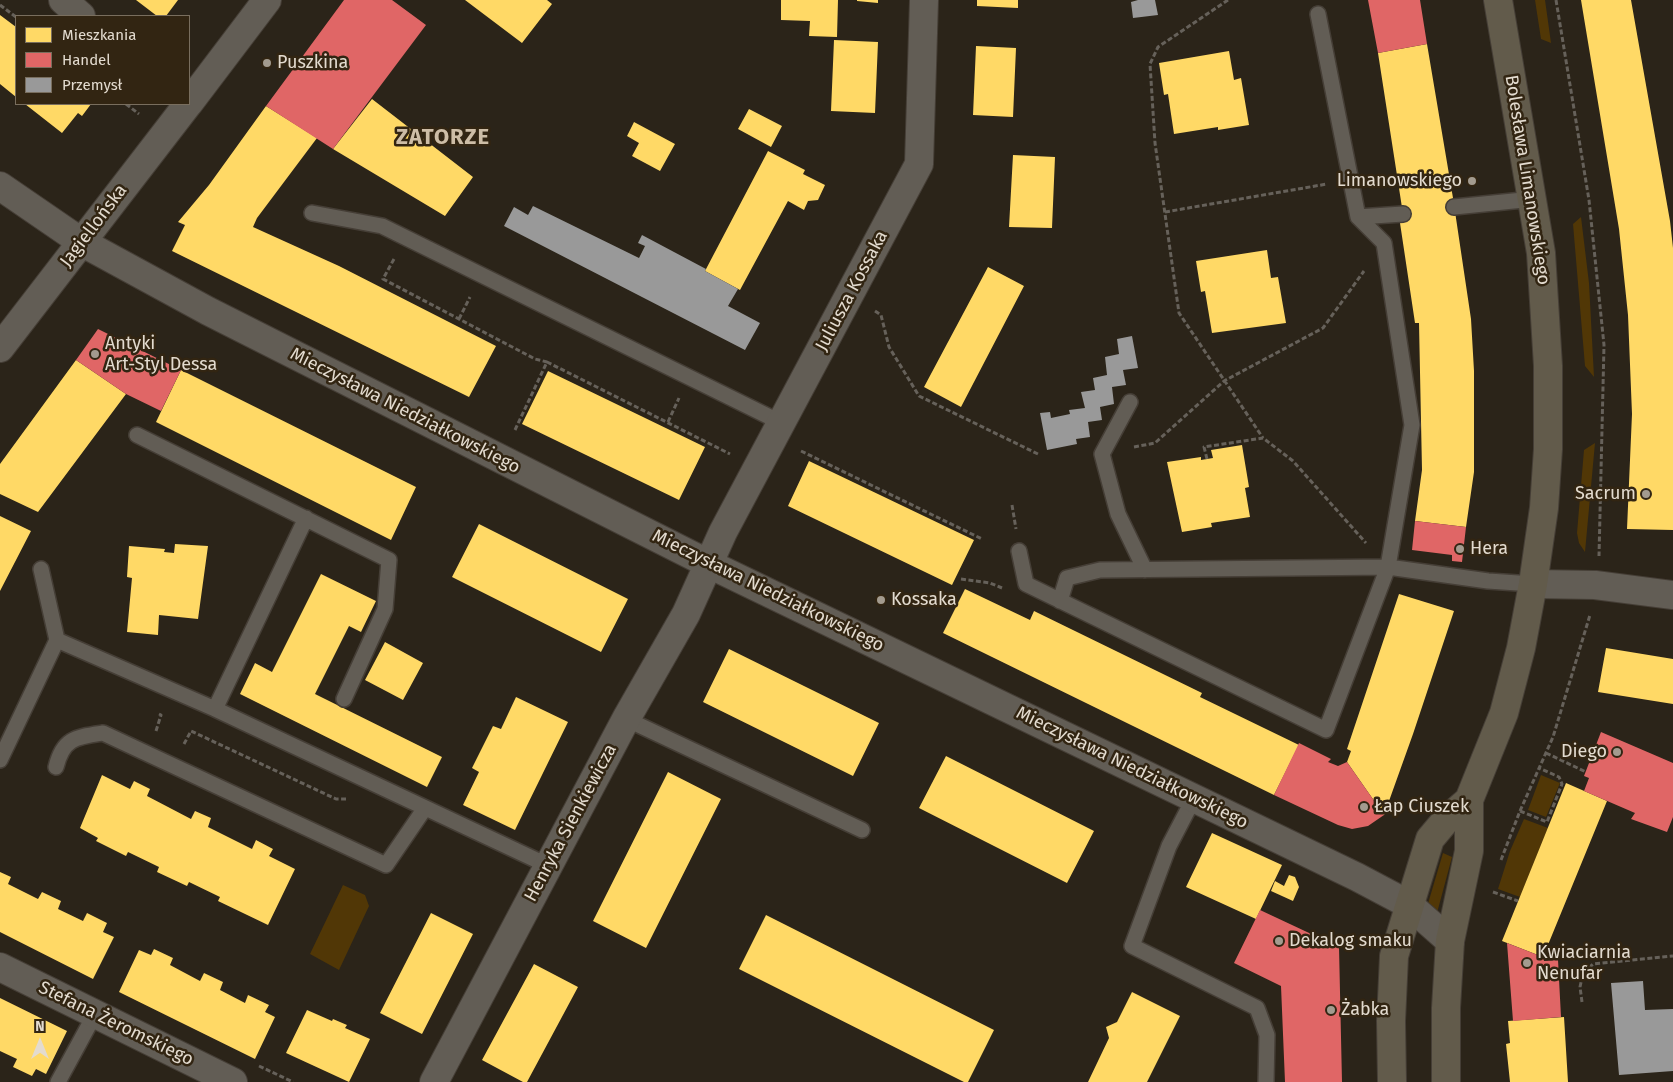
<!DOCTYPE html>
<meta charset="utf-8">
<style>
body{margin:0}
#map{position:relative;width:1673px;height:1082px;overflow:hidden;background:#2b2419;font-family:"Fira Sans",sans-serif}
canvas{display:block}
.legend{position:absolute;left:15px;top:15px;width:175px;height:90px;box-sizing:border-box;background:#322512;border:1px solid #796e5e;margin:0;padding:6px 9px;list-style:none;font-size:15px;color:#e3dbcf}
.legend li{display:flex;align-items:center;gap:10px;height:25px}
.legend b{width:25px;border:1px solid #796e5e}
.north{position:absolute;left:15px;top:1017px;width:50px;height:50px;-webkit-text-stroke:4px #322512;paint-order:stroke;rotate:0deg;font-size:14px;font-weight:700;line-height:20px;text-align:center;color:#e3dbcf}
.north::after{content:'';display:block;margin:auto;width:18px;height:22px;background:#e3dbcf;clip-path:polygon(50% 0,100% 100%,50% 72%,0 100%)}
</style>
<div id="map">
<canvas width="1673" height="1082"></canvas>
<ul class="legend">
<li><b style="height:14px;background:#ffd966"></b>Mieszkania</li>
<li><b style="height:14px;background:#e06666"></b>Handel</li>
<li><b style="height:14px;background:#999"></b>Przemysł</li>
</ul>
<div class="north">N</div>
</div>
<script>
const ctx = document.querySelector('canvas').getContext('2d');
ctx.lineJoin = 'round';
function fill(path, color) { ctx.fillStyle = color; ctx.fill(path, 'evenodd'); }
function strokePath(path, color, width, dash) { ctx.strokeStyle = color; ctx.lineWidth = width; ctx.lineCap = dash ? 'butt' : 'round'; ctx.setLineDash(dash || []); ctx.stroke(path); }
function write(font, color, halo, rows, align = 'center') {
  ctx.font = font + ' "Fira Sans",sans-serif'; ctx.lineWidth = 5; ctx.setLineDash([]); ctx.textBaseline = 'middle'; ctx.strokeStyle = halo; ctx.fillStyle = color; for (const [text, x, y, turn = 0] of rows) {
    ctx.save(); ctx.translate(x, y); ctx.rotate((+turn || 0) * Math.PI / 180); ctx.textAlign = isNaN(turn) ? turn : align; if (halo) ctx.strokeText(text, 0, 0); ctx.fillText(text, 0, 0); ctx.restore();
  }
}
const green = new Path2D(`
 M1535 0H1545L1551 43 1541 39Z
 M1581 217 1589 283 1594 377 1585 366 1573 224Z
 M1595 443 1585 552 1579 543 1577 533 1584 450Z
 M1541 775 1560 783 1546 817 1528 810Z
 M1524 819 1548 828 1520 897 1498 889 1510 851Z
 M1443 853 1452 857 1437 913 1427 907Z
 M343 885 365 895 369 906 339 970 310 954Z`);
const homes = new Path2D(`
 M136 0H178L166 16H157Z
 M465 0H547L552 4 522 43Z
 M781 0H838L837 37 809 36 810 21 781 20Z
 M857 0H878V3L857 1Z
 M977 0H1018V8L977 6Z
 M1581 0H1631L1670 221 1673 248V530L1627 529 1632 414 1628 315 1619 229Z
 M0 15 16 27V97L0 84Z
 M834 40 878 42 875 113 831 111Z
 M1427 44 1453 198 1471 319 1474 371V472L1466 527 1415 521 1422 470 1419 323H1415L1400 223 1403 214 1378 53Z
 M976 46 1016 48 1013 117 973 115Z
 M1229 51 1234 80 1241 78 1249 125 1218 130V127L1174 134 1168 94 1164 95 1159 63Z
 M372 99 473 177 445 216 333 149Z
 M25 104H91L82 116 78 113 62 133Z
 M266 106 317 138 257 218 253 227 339 266 496 346 469 397 172 251 185 225 178 222 209 185Z
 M749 109 782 126 771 147 738 129Z
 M634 122 675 144 660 171 632 156 639 143 627 136Z
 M768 151 805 170 803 174 825 185 818 200 808 201 804 210 788 201 740 290 705 271Z
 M1013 155 1055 157 1052 228 1009 227Z
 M1267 250 1271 278 1278 277 1286 323 1212 333 1205 291 1201 292 1196 261Z
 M988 267 1024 286 961 407 924 387Z
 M76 360 126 394 38 512 0 494V464Z
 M181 370 416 487 391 540 156 422Z
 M548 371 705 447 679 500 522 424Z
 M1242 445 1249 487 1245 488 1250 517 1211 523 1212 527 1182 532 1167 462 1201 457V460L1213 458 1211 450Z
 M809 461 974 540 952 585 788 506Z
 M0 516 31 531 0 591Z
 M479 524 628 599 601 652 452 577Z
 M175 544 208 546 198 619 159 615 158 635 127 632 132 578 127 577 129 546 165 549 164 552 174 553Z
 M321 574 376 601 361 632 349 626 315 694 442 757 427 787 240 694 255 663 272 672Z
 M965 589 1030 620 1034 611 1202 693 1200 697 1299 745 1274 795 943 633Z
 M1399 594 1454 611 1413 734 1384 815 1347 762 1351 751 1347 749Z
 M385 642 423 663 403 700 365 680Z
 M1606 648 1673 659V704L1598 692Z
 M729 649 879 723 853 776 703 702Z
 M516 697 568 722 515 830 463 805 479 772 472 768 493 726 501 729Z
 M946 756 1094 831 1067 883 919 808Z
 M668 772 721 799 646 948 593 921Z
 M102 775 130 789 134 781 150 789 147 796 191 819 195 811 211 818 208 827 252 849 256 840 273 849 269 856 295 869 268 925 218 901 220 897 189 882 187 886 157 872 159 867 128 852 126 856 96 841 98 838 80 828Z
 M1566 783 1607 801 1543 957 1502 941Z
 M1212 833 1282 865 1256 919 1186 887Z
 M0 872 11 877 8 884 38 899 42 892 61 901 58 909 83 921 87 913 107 923 103 932 114 937 93 979 0 932Z
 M1289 875 1295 877 1299 887 1293 901 1271 891 1275 881 1284 886Z
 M431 913 473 934 422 1034 380 1013Z
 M766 915 994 1030 968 1082H964L739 969Z
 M154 949 173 958 170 965 200 981 204 973 223 982 220 990 245 1003 248 995 269 1005 265 1012 275 1017 255 1059 119 992 139 950 151 955Z
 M534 964 578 987 527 1082H523L482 1060Z
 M1132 992 1180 1016 1147 1082H1088L1109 1038 1106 1027 1117 1022Z
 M0 998 67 1031 46 1074 36 1069 32 1076 13 1067 17 1059 0 1051Z
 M307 1010 332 1021 333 1019 347 1025 345 1028 370 1039 349 1082 286 1053Z
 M1564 1017 1568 1082H1510L1506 1044 1510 1043 1508 1021Z`);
const shops = new Path2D(`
 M344 0H392L426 25 333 149 266 106Z
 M1368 0H1420L1427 44 1378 53Z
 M98 329 181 370 161 411 126 394 76 360Z
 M1415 521 1466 527 1462 562 1452 561V555L1412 550Z
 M1601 732 1673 763V817L1667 832 1631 819 1635 813 1584 791 1589 778 1584 776Z
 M1299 743 1331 759 1328 762 1338 766 1347 762 1384 815 1368 826 1352 829 1338 825 1274 795Z
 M1260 910 1339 947 1342 1082H1285L1281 986 1234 963Z
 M1507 943 1543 957 1544 961 1558 960 1561 1017 1513 1021Z`);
const industry = new Path2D(`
 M1138 0H1155L1158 15 1133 18 1131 2Z
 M533 206 639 258 645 246 638 243 642 235 706 269 705 271 738 289 728 306 760 323 745 350 504 226 514 207 528 215Z
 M1132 336 1138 368 1123 370 1126 385 1112 387 1114 404 1100 407 1102 420 1088 422 1090 437 1076 439 1077 444 1047 450 1040 413 1050 412 1051 418 1070 414 1069 410 1085 408 1081 392 1095 390 1093 378 1107 375 1105 357 1119 354 1117 339Z
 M1643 981 1645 1010 1673 1009V1071L1619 1075 1611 983Z`);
const path = new Path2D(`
 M1228 0 1158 47 1150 64 1155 143 1179 313 1263 438
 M1556 0 1589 200 1604 345 1599 556
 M0 5 16 17
 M126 104 139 114
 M1165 212 1327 184
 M394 259 383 279 535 359 547 362
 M875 311 881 315 889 347 919 396 1040 455
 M459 319 470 297
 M668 422 679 398
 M515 430 547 362 730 454
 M1134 447 1155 443 1224 381 1323 328 1364 271
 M801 451 982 539
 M1207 459 1204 447 1263 438 1293 461 1366 543
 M1012 505 1016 529
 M961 579 990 583 1002 588
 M156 731 161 715 159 714
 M184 744 191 731 336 799H346
 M1546 753 1586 772
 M1520 811 1547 822 1562 784 1559 777 1539 768
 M1501 860 1520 811 1553 737 1590 615
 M1493 892 1518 901
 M1582 1002 1580 987 1583 973 1593 964 1673 956
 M259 1066 293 1082`);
const lane = new Path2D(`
 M1454 207 1533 199
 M312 213 382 226 782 423
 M1358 217 1403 214
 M1130 402 1102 454 1118 514 1145 570
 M137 435 389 560 385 609 344 699
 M306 518 215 709 549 866
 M1019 551 1026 584 1326 730 1388 567 1412 425 1384 243 1358 217 1318 14
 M41 569 57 640
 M1060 601 1067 578 1100 570 1388 567 1488 581 1533 584
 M626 719 862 830
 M0 760 57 640 215 709
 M56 767C63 738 76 737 103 733L386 865 425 808
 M1194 798 1169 846 1132 946 1257 1008 1267 1035 1266 1082
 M58 1082 95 1014`);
const street = new Path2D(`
 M63 0 81 16
 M189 103 267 0
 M0 186 83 243 208 311 709 564 1357 877 1408 904 1450 941
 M0 348 188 104
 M1533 584 1595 585 1673 595
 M0 967 233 1082
 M434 1082 626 719 686 614 723 532 919 164 924 0`);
const primary = new Path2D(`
 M1392 1082 1391 1021 1394 956 1430 839 1446 820 1469 800
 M1446 1082V1008L1450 941 1469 851V800L1504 713 1521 648 1533 584 1544 508 1548 449V366L1541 253 1498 0`);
const markers = [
 [267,63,5,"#a39b8f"],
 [1472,181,5,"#a39b8f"],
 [95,354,5,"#a39b8f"],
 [1646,494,5,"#a39b8f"],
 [1460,549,5,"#a39b8f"],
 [881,600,5,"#a39b8f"],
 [1617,752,5,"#a39b8f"],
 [1364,807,5,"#a39b8f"],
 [1279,941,5,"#a39b8f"],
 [1527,963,5,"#a39b8f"],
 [1331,1010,5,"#a39b8f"]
];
const poiNames = [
 ["Puszkina",277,63],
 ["Limanowskiego",1462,181,"right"],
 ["Antyki",105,344],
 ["Art-Styl Dessa",105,365],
 ["Sacrum",1636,494,"right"],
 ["Hera",1470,549],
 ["Kossaka",891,600],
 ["Diego",1607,752,"right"],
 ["Łap Ciuszek",1374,807],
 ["Dekalog smaku",1289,941],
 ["Kwiaciarnia",1537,953],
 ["Nenufar",1537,974],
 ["Żabka",1341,1010]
];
const streetNames = [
 ["Bolesława Limanowskiego",1527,180,81],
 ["Jagiellońska",94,226,-53],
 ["Juliusza Kossaka",852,291,-62],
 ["Mieczysława Niedziałkowskiego",405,411,27],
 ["Mieczysława Niedziałkowskiego",768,591,26],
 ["Mieczysława Niedziałkowskiego",1132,768,26],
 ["Henryka Sienkiewicza",571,823,-62],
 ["Stefana Żeromskiego",116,1024,26]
];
const districtNames = [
 ["ZATORZE",443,138]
];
fill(green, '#513706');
fill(homes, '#ffd966');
fill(shops, '#e06666');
fill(industry, '#999');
strokePath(lane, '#453e36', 18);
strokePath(street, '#453e36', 30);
strokePath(primary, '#453e36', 30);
strokePath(path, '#66615a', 3, [5, 2.5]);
strokePath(lane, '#625d55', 15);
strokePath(street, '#625d55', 28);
strokePath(primary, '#625b4b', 28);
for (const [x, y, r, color] of markers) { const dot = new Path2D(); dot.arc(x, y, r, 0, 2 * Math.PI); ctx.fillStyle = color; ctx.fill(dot); strokePath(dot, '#322512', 2); }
write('18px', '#e3dbcf', '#322512', poiNames, 'left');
write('18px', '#e3dbcf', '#322512', streetNames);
ctx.letterSpacing = '1px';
write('bold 22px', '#cdbda6', '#322512', districtNames);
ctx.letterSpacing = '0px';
</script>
